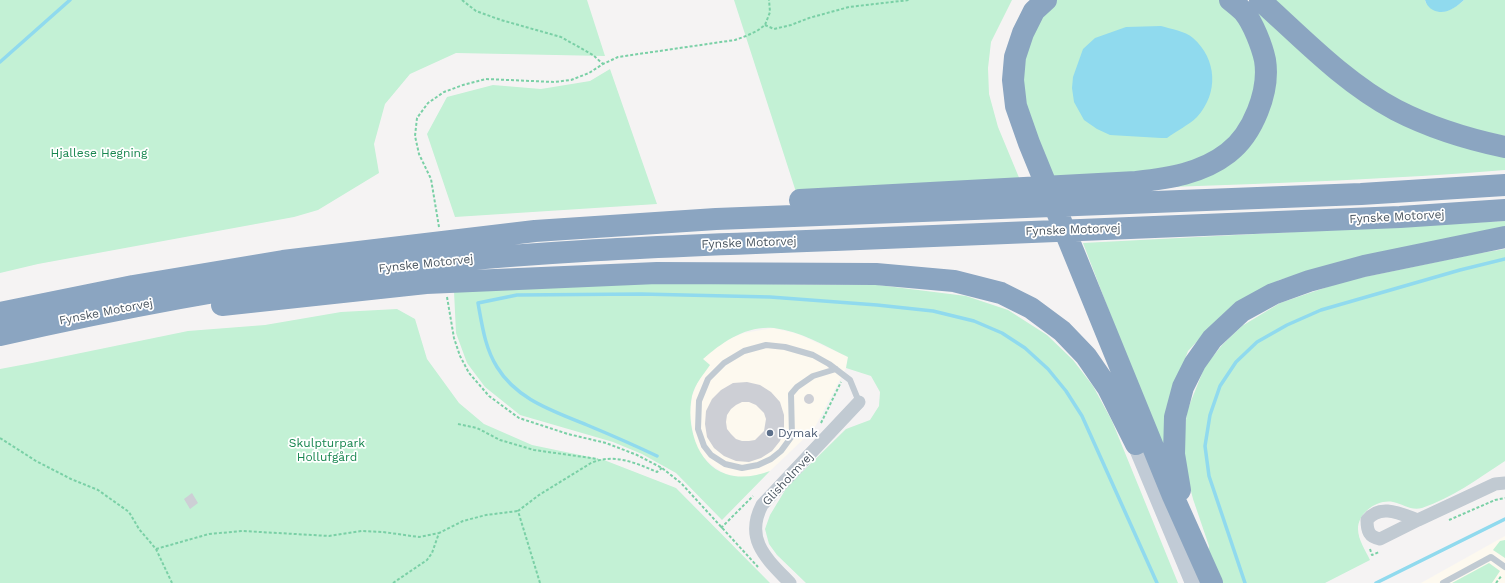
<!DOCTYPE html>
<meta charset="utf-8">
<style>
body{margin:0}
canvas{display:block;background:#f5f3f3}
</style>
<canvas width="1505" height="583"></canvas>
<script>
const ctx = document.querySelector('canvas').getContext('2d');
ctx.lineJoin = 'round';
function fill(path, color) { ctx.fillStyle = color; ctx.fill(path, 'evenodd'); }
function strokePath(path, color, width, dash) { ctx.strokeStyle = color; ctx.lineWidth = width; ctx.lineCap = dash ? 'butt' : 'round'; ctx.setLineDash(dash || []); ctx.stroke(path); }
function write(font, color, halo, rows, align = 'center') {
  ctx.font = font + ' "Work Sans",sans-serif'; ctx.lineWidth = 3.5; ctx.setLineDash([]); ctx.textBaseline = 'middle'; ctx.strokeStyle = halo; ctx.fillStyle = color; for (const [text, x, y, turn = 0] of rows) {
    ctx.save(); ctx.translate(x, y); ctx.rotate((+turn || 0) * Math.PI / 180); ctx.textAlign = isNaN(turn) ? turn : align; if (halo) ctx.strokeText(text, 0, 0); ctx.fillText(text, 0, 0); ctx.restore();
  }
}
const commercial = new Path2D(`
 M773 328 798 334 848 357 846 368 814 429 770 471 756 476 740 477 725 474 713 466 701 455 694 440 692 427 690 413 692 396 698 381 710 365 703 359 715 348 731 338 744 333Z
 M1505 536V583H1421Z`);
const green = new Path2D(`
 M0 0H587L605 56 456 53 410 74 385 104 374 144 379 173 318 210 294 217 38 264 0 273Z
 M734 0H1012L991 42 988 68 989 94 998 127 1020 180 796 192Z
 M1055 0H1222L1235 12 1256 59V83L1247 116 1224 147 1177 170 1051 178 1024 111 1021 56 1049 4Z
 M1273 0H1425L1426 3 1440 12C1450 11 1456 7 1464 0H1505V136L1456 126 1401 103 1362 79Z
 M1254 2 1322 65 1505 151V170C1394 179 1282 183 1170 187L1260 120Z
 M610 69 657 204 455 217 427 134 447 97 493 85 541 89 590 81Z
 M1505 221V227L1368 256 1279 280 1222 315 1188 351 1166 409V460L1083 243Z
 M1505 249V461C1479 478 1452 498 1422 508 1411 511 1403 504 1393 502 1377 499 1358 513 1358 529 1358 540 1366 551 1370 560L1325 583H1222L1208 554 1209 546 1193 499 1184 464V438L1187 411 1205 366 1223 344 1242 326 1280 303 1345 281 1475 254Z
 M628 283 878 285 966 296 1008 310 1047 335 1073 360 1093 386 1112 421 1178 583H806L777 555 769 544 765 529 770 515 787 487 846 429 870 420 879 406 880 392 871 376 846 368 848 357C825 346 800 331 774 328 747 325 722 342 703 359L710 365C703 375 695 384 692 396 686 424 696 464 726 474 741 479 756 476 770 471L722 520 676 473 642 454 613 442 520 415 485 387 467 363 456 333 454 291Z
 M397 309 415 319 427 359 459 403 484 424 532 445 604 460 676 488 770 583H0V369L32 363 188 331 265 325 341 312Z
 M1505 540V558L1493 550 1500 541Z
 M1489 563 1500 571 1492 583H1452Z`);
const water = new Path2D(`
 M1425 0H1464C1455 8 1445 16 1433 10 1429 8 1426 4 1425 0Z
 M1161 26C1171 29 1185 31 1193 38 1217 59 1219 93 1197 117 1189 125 1176 131 1167 138H1161L1110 135 1097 129 1084 120 1074 102 1072 88 1073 77 1083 49 1095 38 1126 27Z`);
const stream = new Path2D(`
 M0 62 70 0
 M657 456C634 445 611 435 587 425 554 411 517 400 497 367 485 348 482 325 478 303L517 295 641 294 770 297 877 305 933 311 974 321 1002 333 1025 348 1048 369 1066 391 1082 416 1157 583
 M1245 583 1209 476 1205 446 1210 415 1220 386 1236 362 1257 342 1287 325 1321 310 1460 270 1505 259
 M1376 583 1505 519`);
const building = new Path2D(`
 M747 382 760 385 771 392 780 402 784 415V429L780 441 772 451 761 458 749 462 736 461 724 456 714 448 707 437 705 424 706 411 712 399 721 390 733 383ZM742 402H749L756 405 764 413 766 419 764 431 755 440 749 441H742L736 439 731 434 727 429 726 422 727 415 731 409 736 405Z
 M804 399a5 5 0 1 1 10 0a5 5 0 1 1-10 0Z
 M192 493 198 503 190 509 184 499Z`);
const path = new Path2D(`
 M462 0 476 11 501 20 561 37 593 55 603 64
 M765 25 774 29 791 25 809 18 849 7 909 0
 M439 227 431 179 419 154 415 136 417 118 428 103 444 92 463 85 486 79 554 82 571 80 589 73 603 64 618 57 735 40 746 36 757 31 765 25 770 12 769 0
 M447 297 454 338 460 356 469 373 489 396 519 418 568 434 606 443 637 455 662 468 681 483 758 567
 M821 423 841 382
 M458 424 477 428 500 440 534 450 598 459
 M0 438 36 461 71 479 98 490 129 512 139 529 156 549 172 583
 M1449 520 1495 500 1505 498
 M721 528 753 496
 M156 549 209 534 243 531 329 536 362 531 383 532 419 537 439 533
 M1370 549 1372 555 1379 552
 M393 583 427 560 432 553 439 533 463 521 486 515 518 511
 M540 583 518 511 539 495 591 463C614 453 636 463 657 472L662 468
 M1496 583 1502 575`);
const lane = new Path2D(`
 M836 369 813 376 797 387 791 394 792 436 781 451 771 459 758 465 742 468 725 464 711 455 704 446 698 429 699 401 708 379 724 363 744 351 766 345 785 347 813 355 829 364 850 380 859 402
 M1443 583 1491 557 1505 567`);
const street = new Path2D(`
 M1418 520C1401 514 1380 503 1367 520 1367 531 1369 537 1380 539L1418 520 1495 484 1505 483
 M790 583C767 559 744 540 762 505L859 402`);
const secondary = new Path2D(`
 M1136 444 1194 583`);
const highway = new Path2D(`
 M1046 0 1034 11 1023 33 1015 57 1013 80 1016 106 1029 143 1173 496 1212 583
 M1260 0C1303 39 1345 83 1396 110 1431 128 1467 139 1505 147
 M800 200 1136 182C1168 178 1201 174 1228 153 1253 134 1270 91 1265 60 1262 46 1253 23 1244 12 1240 8 1235 4 1230 0
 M222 305 426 283 657 273 876 274 954 281 1001 293 1031 308 1062 331 1086 356 1108 388 1136 444
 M0 313 133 286 283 261 535 231 716 219 1361 194 1505 185
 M0 335C110 310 222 288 334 274 500 252 668 246 835 240 1023 232 1212 225 1400 217L1505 210
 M1180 490 1174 454 1175 417 1183 387 1195 363 1212 339 1242 311 1273 294 1309 281 1364 266 1505 237`);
const markers = [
 [770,433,4,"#5c6f8a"]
];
const parkNames = [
 ["Hjallese Hegning",99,153],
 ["Skulpturpark",327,443],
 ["Hollufgård",327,457]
];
const streetNames = [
 ["Fynske Motorvej",1397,217,-3],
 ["Fynske Motorvej",1073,230,-2],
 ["Fynske Motorvej",749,243,-2],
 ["Fynske Motorvej",426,264,-6],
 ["Fynske Motorvej",106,312,-11],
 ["Glisholmvej",788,479,-47]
];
const serviceNames = [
 ["Dymak",778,433]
];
fill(commercial, '#fdf9ef');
fill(green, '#c3f1d5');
fill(water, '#90daee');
strokePath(stream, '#90daee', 3.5);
fill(building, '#cdcfd5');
strokePath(path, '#7ad0a6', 2, [3, 2]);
strokePath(lane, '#c1cad2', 6);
strokePath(street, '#c1cad2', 13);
strokePath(secondary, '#c1cbd6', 18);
strokePath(highway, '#8ba5c1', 22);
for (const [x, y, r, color] of markers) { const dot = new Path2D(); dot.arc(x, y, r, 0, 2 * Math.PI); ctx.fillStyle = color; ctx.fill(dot); strokePath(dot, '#fff', 1.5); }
write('12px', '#17864f', '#fff', parkNames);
write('12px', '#4a5661', '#fff', streetNames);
write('12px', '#4e5e75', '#fff', serviceNames, 'left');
</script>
